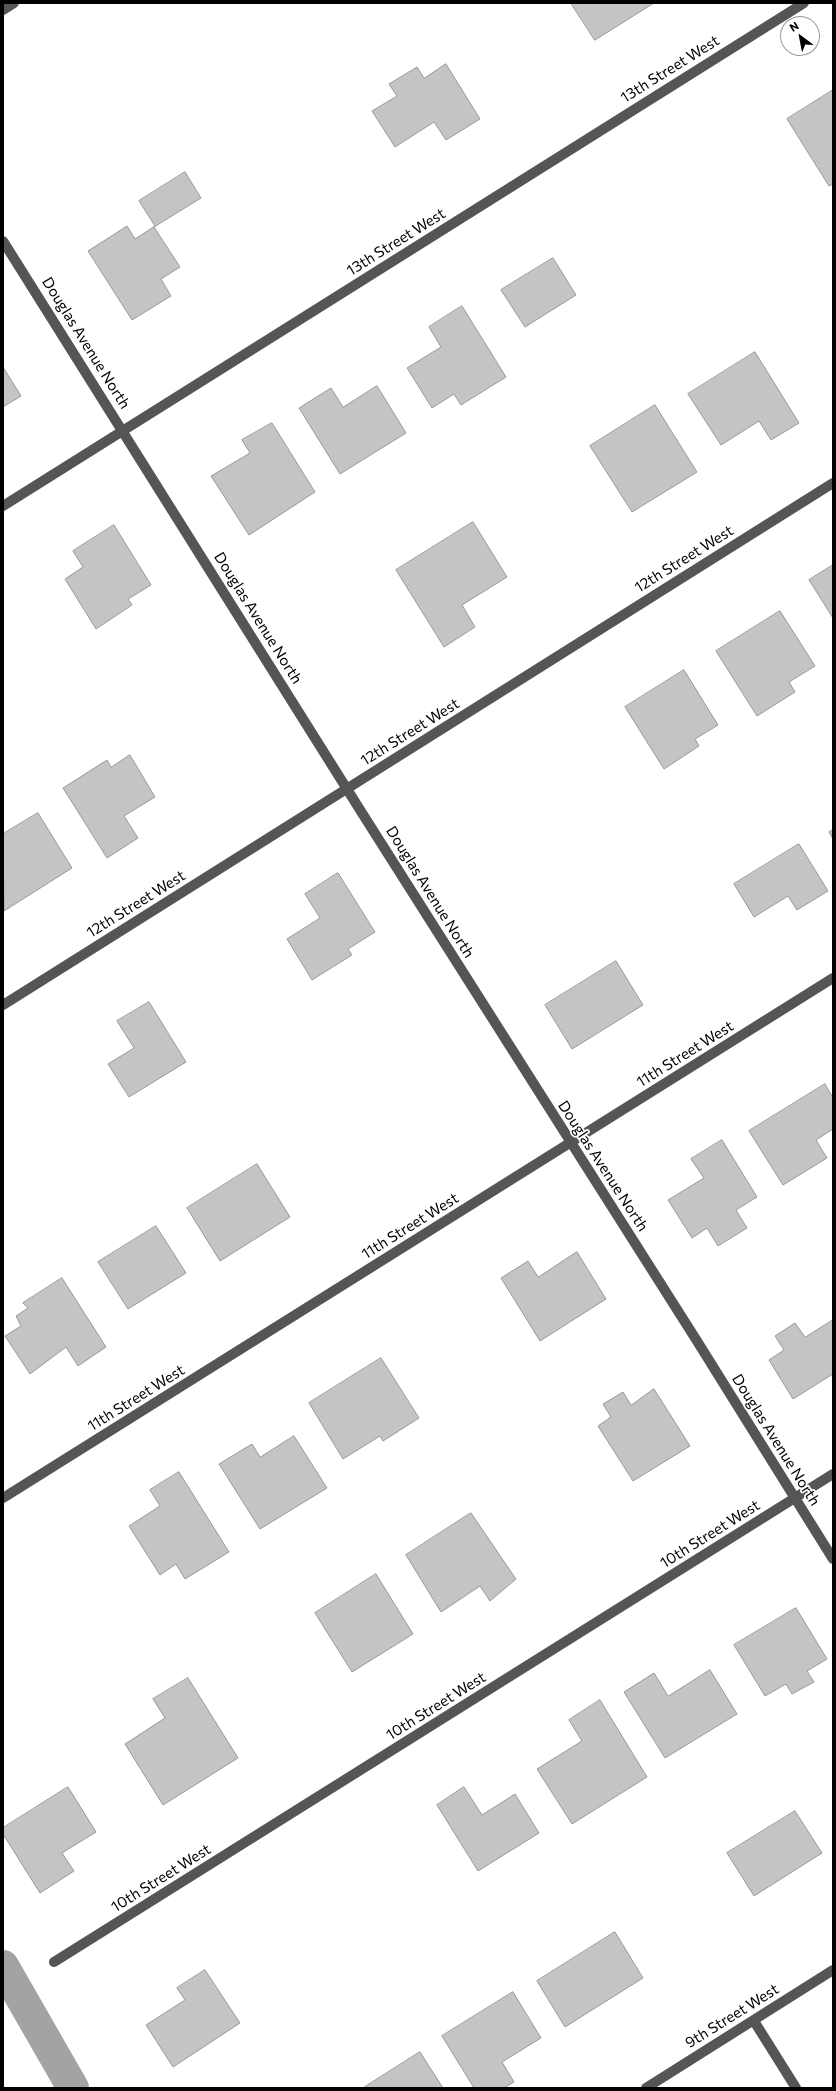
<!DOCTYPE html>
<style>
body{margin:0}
#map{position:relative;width:836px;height:2091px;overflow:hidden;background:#fff;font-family:Commissioner,sans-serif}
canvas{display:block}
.frame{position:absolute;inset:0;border:4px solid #000;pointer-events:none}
.north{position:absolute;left:780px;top:16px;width:40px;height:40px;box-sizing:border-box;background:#fff;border:1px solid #999;border-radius:50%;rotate:328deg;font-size:11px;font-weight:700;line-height:16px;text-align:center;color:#000}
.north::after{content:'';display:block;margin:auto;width:14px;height:18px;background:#000;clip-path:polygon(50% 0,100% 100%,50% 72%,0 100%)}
</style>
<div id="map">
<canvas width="836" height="2091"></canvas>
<div class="frame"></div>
<div class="north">N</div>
</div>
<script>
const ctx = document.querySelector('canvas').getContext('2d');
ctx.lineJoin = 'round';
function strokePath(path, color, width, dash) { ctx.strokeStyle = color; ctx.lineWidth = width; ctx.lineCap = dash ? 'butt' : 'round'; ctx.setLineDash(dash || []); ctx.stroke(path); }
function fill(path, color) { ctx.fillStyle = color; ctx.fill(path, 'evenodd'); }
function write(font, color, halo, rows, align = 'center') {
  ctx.font = font + ' Commissioner,sans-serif'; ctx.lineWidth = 3.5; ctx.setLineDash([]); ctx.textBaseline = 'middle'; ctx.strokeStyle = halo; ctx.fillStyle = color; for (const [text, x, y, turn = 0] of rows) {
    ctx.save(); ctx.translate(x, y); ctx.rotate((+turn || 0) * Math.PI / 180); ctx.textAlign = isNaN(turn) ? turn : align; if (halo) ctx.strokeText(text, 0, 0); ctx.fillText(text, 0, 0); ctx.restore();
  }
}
const canal = new Path2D(`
 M3 1966 73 2088`);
const building = new Path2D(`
 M571 3H654L595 40Z
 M446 64 480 119 446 140 434 122 395 147 372 111 397 96 389 84 417 67 424 78Z
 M833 90V184L829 186 787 119Z
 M185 172 201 198 154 227 180 267 161 279 171 296 132 320 88 251 127 226 135 239 155 226 139 201Z
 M553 258 576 295 525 327 501 290Z
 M462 306 506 377 461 405 454 394 432 408 407 368 441 347 429 327Z
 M755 352 799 423 771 440 759 421 721 445 688 394Z
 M3 367 21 396 3 407Z
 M377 386 406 433 340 474 299 408 331 388 343 407Z
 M655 405 697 472 632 512 590 446Z
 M272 423 315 492 249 535 211 476 250 453 242 440Z
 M473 522 507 577 462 605 475 627 444 647 396 570Z
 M114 525 151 585 128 599 132 605 96 629 65 579 83 567 73 551Z
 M833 565V618L809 580Z
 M780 611 815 666 789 682 795 692 757 716 716 651Z
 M684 670 718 725 695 739 699 746 664 769 625 707Z
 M130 755 155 797 124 816 138 838 107 858 63 788 107 760 111 767Z
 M38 813 72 868 4 911 3 834Z
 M833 830V839L829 832Z
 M799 844 828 891 797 910 788 896 754 917 734 884Z
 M338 873 375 932 348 949 352 955 312 980 287 939 320 918 305 894Z
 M616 961 643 1005 572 1049 545 1005Z
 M149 1002 186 1062 129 1097 108 1064 134 1048 117 1021Z
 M825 1084 833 1098V1129L816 1140 827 1158 783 1185 749 1131Z
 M722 1140 757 1197 736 1210 747 1228 718 1246 707 1228 692 1238 668 1200 704 1178 691 1159Z
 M257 1164 290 1217 220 1261 187 1208Z
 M156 1226 186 1273 128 1309 98 1262Z
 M577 1252 606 1299 540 1341 501 1278 528 1261 538 1277Z
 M62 1278 106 1347 78 1366 66 1347 30 1374 5 1336 21 1326 16 1316 28 1308 23 1303Z
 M833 1320V1374L793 1399 769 1360 784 1350 775 1336 795 1323 805 1337Z
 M381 1358 419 1418 383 1441 380 1436 343 1459 309 1403Z
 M654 1389 690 1446 633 1481 598 1426 611 1417 603 1404 623 1392 631 1405Z
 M294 1436 327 1488 260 1529 219 1464 252 1444 260 1457Z
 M179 1472 229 1552 185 1579 176 1564 160 1575 129 1526 160 1506 150 1490Z
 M471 1513 516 1579 490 1601 480 1586 441 1612 406 1555Z
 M376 1574 413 1634 352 1672 315 1613Z
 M796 1608 827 1659 807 1671 814 1682 792 1694 786 1684 765 1696 734 1645Z
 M710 1670 737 1714 665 1758 624 1692 654 1673 668 1696Z
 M188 1678 238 1758 163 1805 125 1744 165 1718 153 1699Z
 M600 1700 647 1777 572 1824 537 1769 582 1741 569 1720Z
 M68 1787 96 1832 62 1853 74 1871 40 1893 3 1834V1828Z
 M464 1787 482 1815 515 1794 539 1833 478 1871 437 1805Z
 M795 1811 822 1853 754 1896 727 1853Z
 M615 1932 643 1978 565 2027 537 1981Z
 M205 1970 240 2023 173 2067 146 2025 185 2000 177 1988Z
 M513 1992 541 2038 502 2062 514 2082 504 2088H474L442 2036Z
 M420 2052 443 2088H363Z`);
const minor = new Path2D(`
 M3 10 14 3
 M3 241 362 813 697 1341 833 1559
 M3 506 804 3
 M3 1005 833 483
 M3 1498 833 978
 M54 1962 833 1474
 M754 2021 796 2088
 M646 2088 833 1970`);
const streetNames = [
 ["13th Street West",670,69,-32],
 ["13th Street West",396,242,-32],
 ["Douglas Avenue North",86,343,58],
 ["12th Street West",684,559,-32],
 ["Douglas Avenue North",258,618,58],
 ["12th Street West",410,732,-32],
 ["Douglas Avenue North",430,892,58],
 ["12th Street West",136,904,-32],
 ["11th Street West",685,1054,-32],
 ["Douglas Avenue North",603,1166,57],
 ["11th Street West",410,1226,-32],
 ["11th Street West",136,1398,-32],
 ["Douglas Avenue North",776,1440,58],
 ["10th Street West",710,1534,-32],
 ["10th Street West",436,1706,-32],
 ["10th Street West",161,1878,-32],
 ["9th Street West",732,2016,-32]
];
strokePath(canal, '#a3a3a3', 32);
fill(building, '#c4c4c4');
strokePath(building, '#999', 1);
strokePath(minor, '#555', 10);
write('15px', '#000', '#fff', streetNames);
</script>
